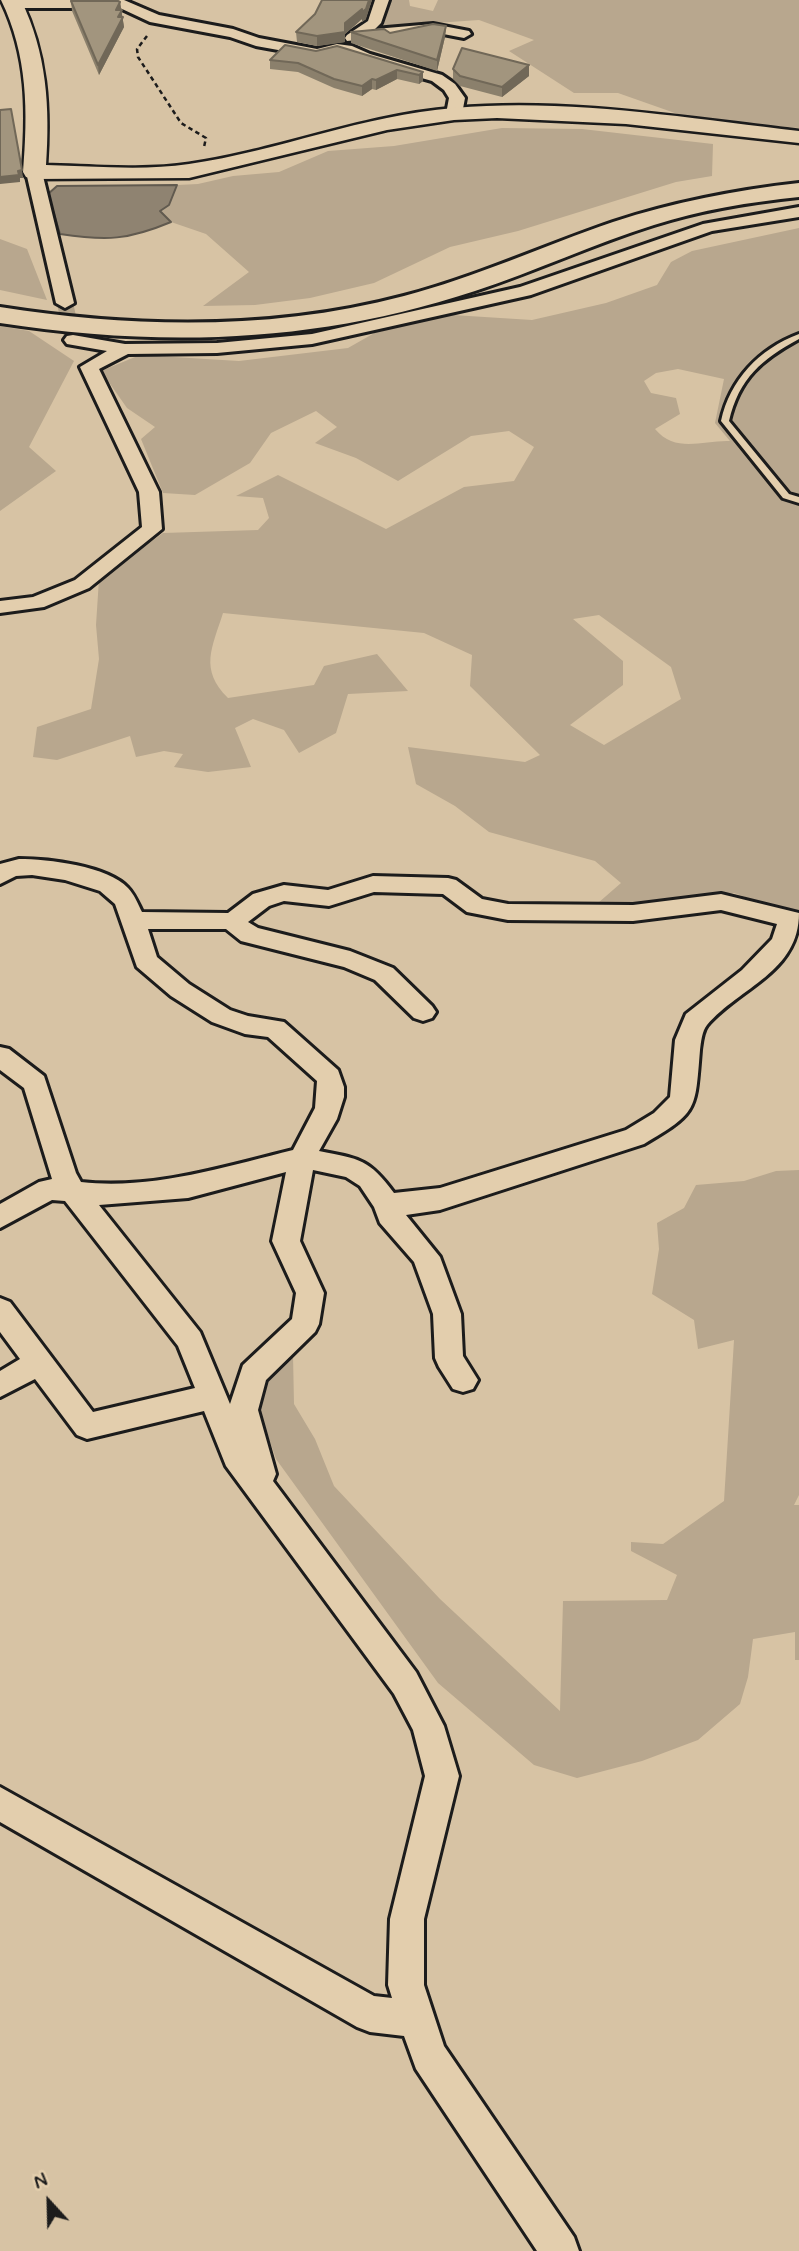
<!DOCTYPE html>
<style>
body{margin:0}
#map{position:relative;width:799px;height:2251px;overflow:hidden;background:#d7c3a4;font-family:Mynerve,sans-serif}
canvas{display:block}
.north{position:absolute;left:14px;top:2167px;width:70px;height:70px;-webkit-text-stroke:5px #e3cead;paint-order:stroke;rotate:338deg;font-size:19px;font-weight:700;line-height:28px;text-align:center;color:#1c1c1c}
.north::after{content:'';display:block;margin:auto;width:24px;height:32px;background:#1c1c1c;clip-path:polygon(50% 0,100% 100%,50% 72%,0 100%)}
</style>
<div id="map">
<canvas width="799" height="2251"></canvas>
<div class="north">N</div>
</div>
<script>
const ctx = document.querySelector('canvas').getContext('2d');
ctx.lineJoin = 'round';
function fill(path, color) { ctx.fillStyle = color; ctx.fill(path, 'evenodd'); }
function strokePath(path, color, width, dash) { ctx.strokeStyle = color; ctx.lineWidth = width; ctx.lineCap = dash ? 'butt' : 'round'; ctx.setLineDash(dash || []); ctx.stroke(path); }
const green = new Path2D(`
 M388 0H409L410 6 433 11 438 0H799V128L689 118 618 93H574L509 51 534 40 479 20 377 27Z
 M502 128 582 129 713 144 712 176 676 182 518 231 450 247 374 283 310 298 255 305 203 306 249 272 206 234 171 222 160 211 169 205 177 185 198 184 233 176 279 172 328 151 394 146Z
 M799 228V912L786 911 734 893 633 905 598 903 621 883 595 861 489 832 455 806 416 784 408 747 525 762 540 755 470 686 472 655 424 633 223 613C212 648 199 669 228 698L314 685 324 666 377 654 408 691 348 694 336 733 299 753 284 730 253 719 235 728 251 767 208 772 174 767 183 754 164 751 136 757 130 736 57 760 33 757 37 727 91 709 99 659 96 625 99 579 163 533 258 530 269 518 263 498 236 496 278 475 386 529 464 487 514 481 534 447 509 431 471 436 398 481 356 458 315 443 337 427 316 411 271 433 250 463 195 495 163 493 141 439 155 427 127 408 101 371 140 355 239 361 348 348 385 327 437 314 532 320 606 303 657 285 671 262 692 251ZM678 369 724 379 715 423 730 441C703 440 676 454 655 429L680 414 676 398 651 393 644 381 656 373ZM599 615 671 667 681 699 604 745 570 725 623 685V661L573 619Z
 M0 239 27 249 47 300 0 290Z
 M0 326 29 331 74 361 29 447 56 471 0 511Z
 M799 1170V1495L794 1505H799V1660H795V1632L753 1639 748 1677 740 1704 698 1740 642 1761 577 1778 534 1765 438 1683 276 1459 258 1407 268 1377 293 1355 294 1404 315 1439 334 1486 440 1599 560 1711 563 1601 667 1600 677 1575 631 1551V1542L663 1544 724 1501 734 1340 698 1349 694 1320 652 1294 659 1249 657 1223 684 1208 696 1185 744 1181 776 1171Z`);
const water = new Path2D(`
 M177 185 169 205 160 211 171 222C128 240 107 241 60 234L48 194 57 186Z`);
const streetTunnel = new Path2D(`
 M65 303 73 340`);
const path = new Path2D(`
 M147 36 137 49 138 57 181 123 206 138 204 147`);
const lane = new Path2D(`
 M799 334V339C762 359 739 378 729 421L789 494 799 497V503L783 498 721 421C730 380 759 349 799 334Z`);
const street = new Path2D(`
 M12 0H124L159 15 233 29 259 38 317 49 337 44 352 46 370 54 442 75 455 84 465 98 462 114 454 119 449 117 446 114 449 98 444 90 432 81 360 60 348 54 337 52 317 57 256 46 230 37 150 22 120 8H13L6 4Z
 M375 0H389L381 23 375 29 433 24 469 31 471 34 464 38 433 32 347 41 345 38 347 35 368 21Z
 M34 167 42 172 74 303 65 308 56 303 26 172Z
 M799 207V217L712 231 531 295 312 344 217 353 128 354 99 369 159 492 162 529 89 588 44 607 0 613V601L33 597 75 580 142 527 139 492 80 367 107 351 67 344 64 340 67 336 73 335 125 344 217 343 312 334 520 287 703 224Z
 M19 859C48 859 108 866 128 888 134 894 138 904 142 912L228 913 253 894 284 885 328 890 373 876 448 878 456 880 482 899 508 904 633 905 721 894 799 913C799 972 740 987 707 1025 702 1031 701 1042 700 1050 695 1111 698 1112 644 1144L440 1210 406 1215 440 1257 461 1314 463 1356 478 1380 473 1389 463 1392 453 1389 439 1367 435 1358 433 1314 414 1262 380 1223 374 1207 360 1186 346 1177 313 1170 300 1241 324 1293 319 1324 315 1332 266 1380 258 1410 276 1474 273 1481 416 1672 444 1726 459 1776 424 1919V1985L444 2046 574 2237 579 2251H537L416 2069 404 2036 370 2032 357 2027 0 1822V1787L374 1996 392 1998 388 1985 390 1919 425 1776 413 1730 394 1694 226 1466 204 1411 87 1439 77 1435 35 1379 0 1397V1371L20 1359 0 1332V1298L10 1302 93 1412 195 1388 178 1346 65 1201 52 1200 0 1228V1204L39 1182 52 1179 24 1088 0 1070V1047L9 1049 44 1076 76 1173 81 1182C152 1190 224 1167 293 1150L315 1108 317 1081 268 1037 245 1034 212 1022 171 996 137 967 115 904 100 891 65 880 32 875 16 876 0 884V864ZM374 892 443 894 467 912 508 920 633 921 721 910 777 924 772 939 742 970 686 1014 675 1040 670 1097 654 1113 626 1130 440 1188 394 1193C369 1159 360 1159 319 1151L337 1119 344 1097V1087L338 1070 284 1022 248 1016 230 1010 189 984 157 957 148 929H226L241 941 344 967 375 980 414 1018 423 1021 432 1018 436 1012 432 1006 393 968 350 951 258 928 248 922 269 906 284 901 329 906ZM286 1172 272 1241 296 1293 292 1319 243 1365 230 1404 200 1332 99 1205 188 1198Z`);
const secondary = new Path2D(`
 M1 0H21C47 53 50 108 46 165 92 166 143 171 189 164 279 151 363 115 454 108 569 98 685 118 799 131V143L626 124 497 118 454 120 387 130 189 178 34 179 26 177 23 172C28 112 28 55 1 0Z`);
const highway = new Path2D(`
 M799 183V197C750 202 701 210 654 225 593 244 536 271 475 291 318 343 163 348 0 323V307C134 328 272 331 404 296 476 277 543 246 613 222 674 202 736 190 799 183Z`);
const wall = new Path2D(`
 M322 0 366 19 362 22V19L345 34V42L317 46 297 42 296 32 315 14Z
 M71 1 120 2 124 27 99 75 72 11Z
 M446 26 445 37 437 71 351 43V32L390 33Z
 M270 60 423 72V81L419 84 397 79 376 90 372 89 362 96 334 88 298 72 270 69Z
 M453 69 529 76 502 97 460 86 453 79Z`);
const shadedWall = new Path2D(`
 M369 0H372L366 19 362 22V19L345 34V23L362 9Z
 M120 2 124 27 99 75 98 65 116 10Z
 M446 26 445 37 437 71V60Z
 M345 32V42L317 46V36Z
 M529 65V76L502 97V87Z
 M397 70V79L376 90V80Z
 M423 72V81L419 84V75Z
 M372 79V89L362 96V86Z
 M22 170 23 178H20V182L0 184V177Z`);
const building = new Path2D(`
 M322 0H369L366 9 362 12V9L345 23V32L317 36 296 32 315 14Z
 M71 1H118L120 2 116 10H122L118 17H123L98 65Z
 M433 24 446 26 437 60 351 32 384 29 390 33Z
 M285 45 316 51 337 46 423 72 419 75 397 70 376 80 372 79 362 86 334 79 298 63 270 60Z
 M462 48 529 65 502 87 460 76 453 69Z
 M11 109 22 170 18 171 19 175 0 177V110Z`);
fill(green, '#b8a78e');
fill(water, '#8f8371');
strokePath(water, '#615a4f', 2);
strokePath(streetTunnel, '#b2a289', 16, [16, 8]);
strokePath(lane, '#1c1c1c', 6);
strokePath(street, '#1c1c1c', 6);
strokePath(secondary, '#1c1c1c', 5);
strokePath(highway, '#1c1c1c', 6);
strokePath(path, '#1c1c1c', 2.5, [4.5, 3.5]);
fill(lane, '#e3cead');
fill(street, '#e3cead');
fill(secondary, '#e3cead');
fill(highway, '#e3cead');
fill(wall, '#8b806c');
fill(shadedWall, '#716858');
fill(building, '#a2957e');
strokePath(building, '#716858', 2);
</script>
